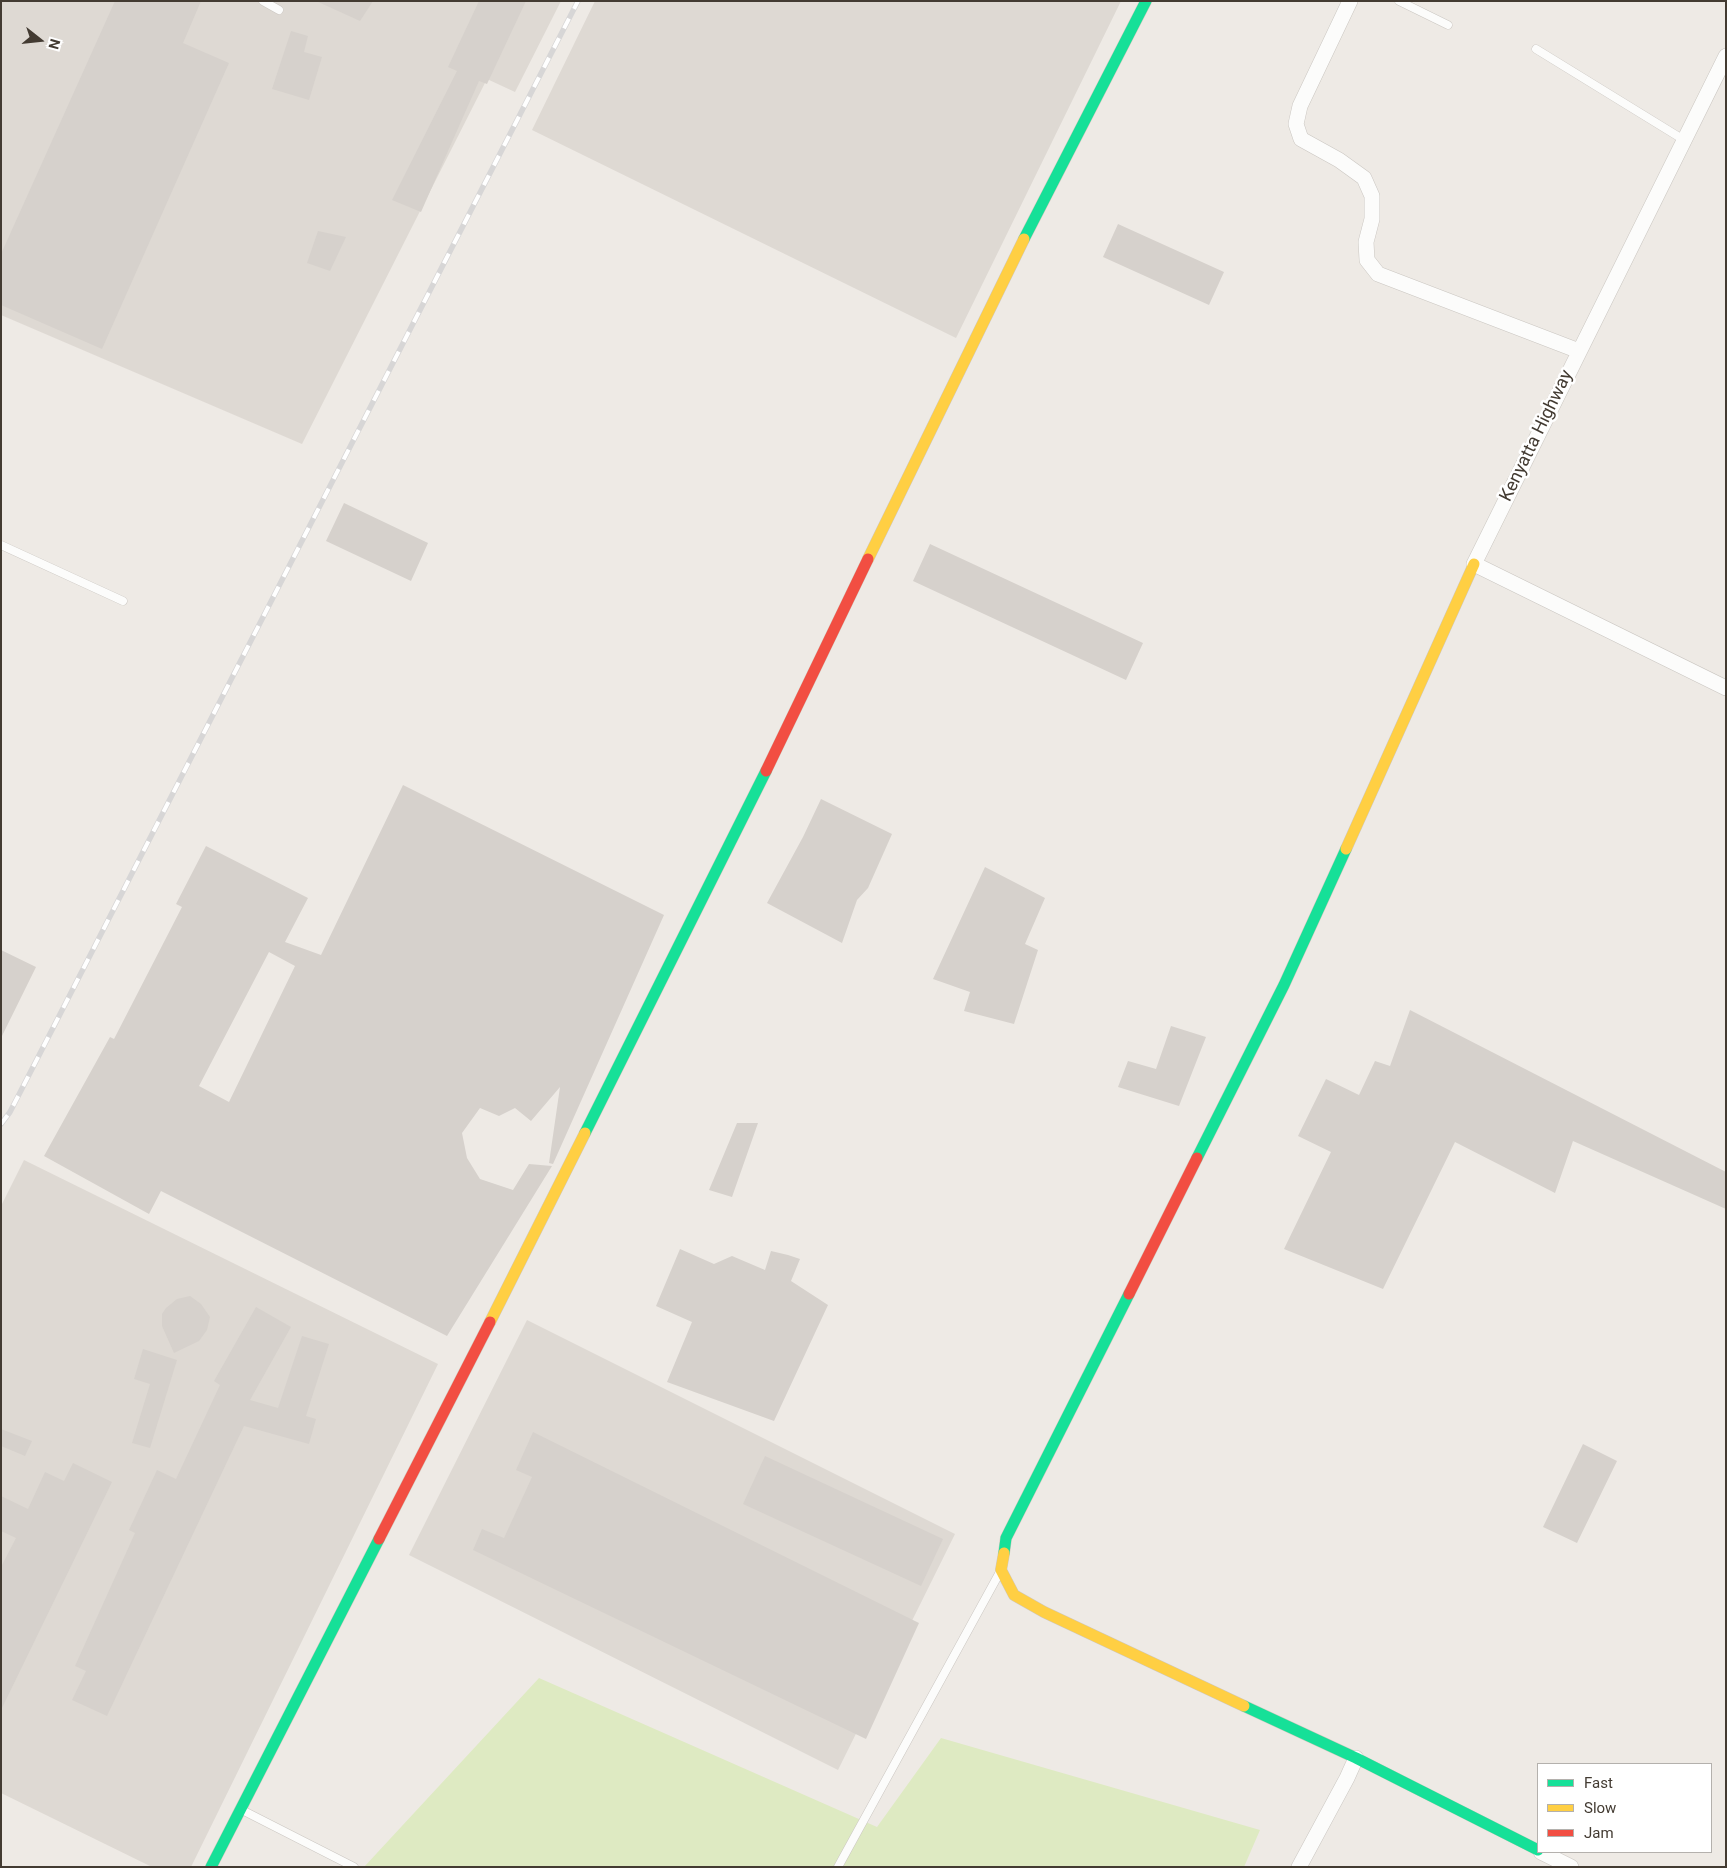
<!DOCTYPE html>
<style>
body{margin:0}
#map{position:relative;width:1727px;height:1868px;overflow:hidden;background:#eeeae5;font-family:Roboto,sans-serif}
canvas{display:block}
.frame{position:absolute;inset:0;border:2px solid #433b32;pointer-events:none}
.legend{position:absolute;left:1537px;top:1763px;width:175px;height:90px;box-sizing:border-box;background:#fff;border:1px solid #b4b1ad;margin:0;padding:6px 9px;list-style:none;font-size:15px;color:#433b32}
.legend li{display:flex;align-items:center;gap:10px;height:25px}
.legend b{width:25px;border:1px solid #b4b1ad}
.north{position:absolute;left:15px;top:15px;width:50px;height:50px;-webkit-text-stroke:4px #fff;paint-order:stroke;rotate:106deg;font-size:14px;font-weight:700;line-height:20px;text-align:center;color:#433b32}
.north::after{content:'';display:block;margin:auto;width:18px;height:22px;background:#433b32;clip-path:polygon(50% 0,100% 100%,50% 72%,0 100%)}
</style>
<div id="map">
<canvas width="1727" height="1868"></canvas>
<div class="frame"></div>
<ul class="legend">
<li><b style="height:6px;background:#16e098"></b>Fast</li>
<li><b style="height:6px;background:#ffcf43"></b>Slow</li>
<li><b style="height:6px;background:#f24e42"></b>Jam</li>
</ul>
<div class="north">N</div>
</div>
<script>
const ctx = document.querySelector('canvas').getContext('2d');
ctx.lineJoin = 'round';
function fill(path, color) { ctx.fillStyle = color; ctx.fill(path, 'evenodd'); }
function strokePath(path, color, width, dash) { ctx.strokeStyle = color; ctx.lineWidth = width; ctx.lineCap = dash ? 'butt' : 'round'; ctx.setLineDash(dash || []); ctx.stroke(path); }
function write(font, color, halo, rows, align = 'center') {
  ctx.font = font + ' Roboto,sans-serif'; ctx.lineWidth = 5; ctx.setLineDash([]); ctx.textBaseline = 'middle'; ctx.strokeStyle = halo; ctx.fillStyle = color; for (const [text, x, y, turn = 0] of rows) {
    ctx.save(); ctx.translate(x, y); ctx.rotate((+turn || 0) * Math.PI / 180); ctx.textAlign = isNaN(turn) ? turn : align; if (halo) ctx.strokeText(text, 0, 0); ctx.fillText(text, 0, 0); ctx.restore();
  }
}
const industrial = new Path2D(`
 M1 1H561L515 92 487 79 302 444 1 315Z
 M595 1H1121L956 338 532 130Z
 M24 1160 438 1364 191 1867H152L1 1793V1206Z
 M527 1320 955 1534 838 1770 409 1555Z`);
const green = new Path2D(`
 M539 1678 877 1827 941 1738 1260 1830 1244 1867H364Z`);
const building = new Path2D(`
 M115 1H201L183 43 229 63 102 349 1 305V254Z
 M316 1H373L360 21Z
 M479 1H526L487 84 479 81 421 212 392 200 457 71 448 67Z
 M291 31 308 36 304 52 322 57 309 100 272 89Z
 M1118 224 1224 272 1209 305 1103 257Z
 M318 231 346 237 330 271 307 263Z
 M344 503 428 543 411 581 326 541Z
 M930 544 1143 643 1126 680 913 581Z
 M403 785 664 915 553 1164 549 1163 560 1087 531 1121 515 1108 499 1116 480 1108 462 1133 467 1158 480 1179 513 1190 529 1164 552 1166 447 1336 161 1191 149 1214 44 1156 110 1037 114 1039 182 907 176 904 206 846 308 898 285 942 321 955ZM269 952 295 966 229 1102 199 1086Z
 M821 799 892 834 868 888 857 900 842 943 767 903 803 837Z
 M985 867 1045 898 1025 944 1038 950 1014 1024 964 1011 970 992 933 979Z
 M1 950 36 967 1 1038Z
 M1410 1010 1726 1172V1209L1573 1141 1555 1193 1455 1142 1383 1289 1284 1249 1331 1152 1298 1136 1326 1079 1359 1095 1375 1061 1390 1066Z
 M1171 1026 1206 1037 1179 1106 1118 1087 1128 1061 1156 1069Z
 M737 1123H758L732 1197 709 1190Z
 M680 1249 714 1264 732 1256 765 1270 771 1251 788 1255 800 1259 791 1281 828 1305 774 1421 667 1382 692 1322 656 1306Z
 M190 1296 201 1304 210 1317 207 1330 199 1341 174 1353 162 1326V1314L166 1308 177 1299Z
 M256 1307 291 1327 250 1400 278 1408 302 1336 329 1344 306 1416 316 1419 309 1444 244 1426 107 1716 72 1700 86 1671 75 1666 135 1533 129 1530 157 1470 176 1479 220 1385 214 1381Z
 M143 1349 177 1360 150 1448 132 1443 150 1384 134 1379Z
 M1 1429 32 1441 25 1456 1 1446Z
 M533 1432 919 1623 866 1739 473 1550 482 1529 504 1538 532 1477 516 1470Z
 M1583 1444 1617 1461 1577 1543 1543 1527Z
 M765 1456 943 1539 921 1586 743 1504Z
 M73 1463 112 1482 1 1710V1567L16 1538 1 1531V1496L28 1509 45 1472 64 1481Z`);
const lane = new Path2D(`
 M263 1 279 10
 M1399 1 1448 25
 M1536 49 1684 140
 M1 545 123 601
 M242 1810 354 1867
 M838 1867 1000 1572`);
const street = new Path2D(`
 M1350 1 1300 106 1296 124 1301 139 1339 160 1364 178 1372 196V219L1366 242 1367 260 1378 274 1579 351
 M1726 56 1474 564 1726 688
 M1541 1852 1571 1867
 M1299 1867 1347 1778 1356 1758`);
const fast = new Path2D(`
 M1024 239 1146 1
 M585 1133 766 771
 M1197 1158 1284 985 1346 849
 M1004 1553 1006 1538 1129 1294
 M1244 1706 1356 1758 1538 1850
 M211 1867 379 1539`);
const slow = new Path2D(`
 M868 559 1024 239
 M1346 849 1474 564
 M490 1322 585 1133
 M1004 1553 1001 1570 1014 1595 1044 1612 1244 1706`);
const jam = new Path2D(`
 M766 771 868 559
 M1129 1294 1197 1158
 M379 1539 490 1322`);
const rail = new Path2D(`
 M1 1124 10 1112 578 1`);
const streetNames = [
 ["Kenyatta Highway",1537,436,-64]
];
fill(industrial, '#ded9d3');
fill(green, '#deeac2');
fill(building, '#d6d1cc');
strokePath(lane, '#cac6c1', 9);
strokePath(street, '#cac6c1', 16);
strokePath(fast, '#cfc8bd', 12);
strokePath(slow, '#cfc8bd', 12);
strokePath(jam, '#cfc8bd', 12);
strokePath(lane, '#fcfcfb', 8);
strokePath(street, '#fcfcfb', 15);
strokePath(fast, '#16e098', 11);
strokePath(slow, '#ffcf43', 11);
strokePath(jam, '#f24e42', 11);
strokePath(rail, '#d7d6d6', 5.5);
strokePath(rail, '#fff', 4, [11]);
write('18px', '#433b32', '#fff', streetNames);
</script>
